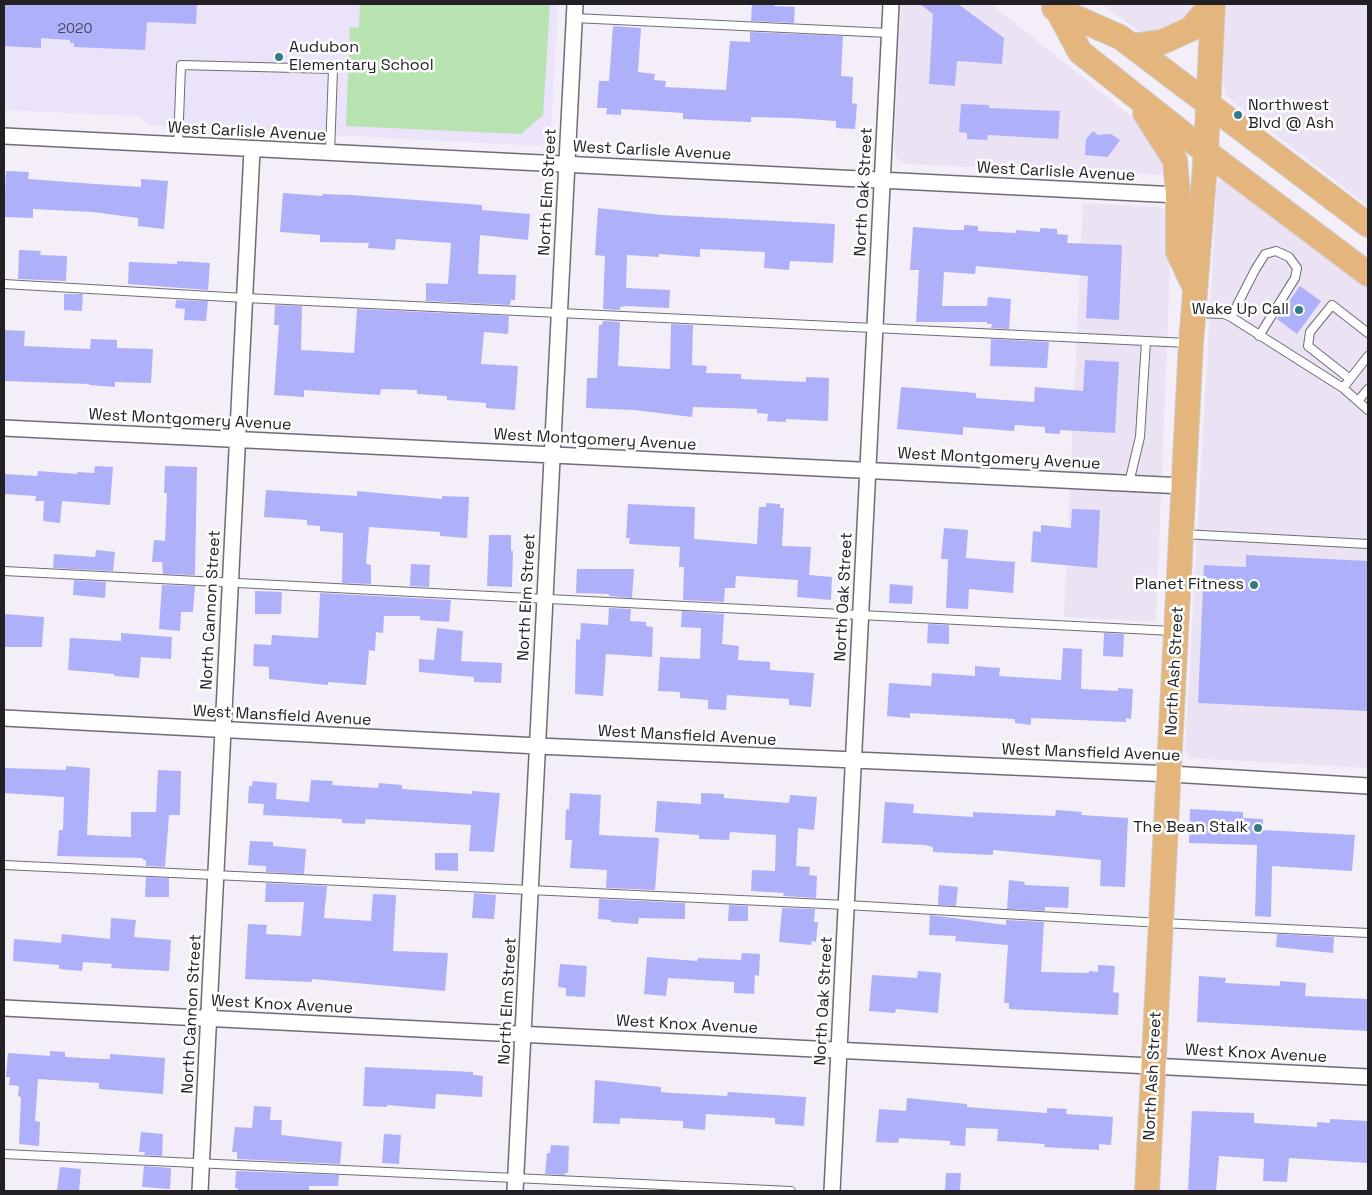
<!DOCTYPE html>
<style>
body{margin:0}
#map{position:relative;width:1372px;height:1195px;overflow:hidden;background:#f4eef9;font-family:"Space Grotesk",sans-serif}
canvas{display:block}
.frame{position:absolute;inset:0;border:5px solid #222024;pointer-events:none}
</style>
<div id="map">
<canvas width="1372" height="1195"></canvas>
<div class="frame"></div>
</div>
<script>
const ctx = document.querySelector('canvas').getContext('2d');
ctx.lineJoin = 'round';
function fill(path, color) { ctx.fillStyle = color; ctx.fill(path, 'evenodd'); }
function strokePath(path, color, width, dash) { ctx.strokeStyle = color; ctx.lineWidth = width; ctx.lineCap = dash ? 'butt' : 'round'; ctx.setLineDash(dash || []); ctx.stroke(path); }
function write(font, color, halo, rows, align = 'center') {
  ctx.font = font + ' "Space Grotesk",sans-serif'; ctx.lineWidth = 5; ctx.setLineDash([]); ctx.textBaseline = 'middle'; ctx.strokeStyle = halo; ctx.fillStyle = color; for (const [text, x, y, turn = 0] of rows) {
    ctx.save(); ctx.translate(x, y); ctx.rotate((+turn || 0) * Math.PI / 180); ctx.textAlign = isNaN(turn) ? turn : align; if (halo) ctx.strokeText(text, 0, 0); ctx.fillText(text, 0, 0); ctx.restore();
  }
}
const built = new Path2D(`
 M901 4H991L1151 132 1162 147 1166 175 906 164 901 161 896 157 894 149Z
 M1102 4H1191L1189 12 1181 22 1170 29 1146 33 1137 30Z
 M1226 4H1368V206L1227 97 1223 84Z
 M1221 178 1368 287V768L1189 758 1185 751 1217 184Z
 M1083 203 1160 207 1168 212 1172 220 1156 622 1064 617Z`);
const education = new Path2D(`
 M4 4H558L551 134 547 143 539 146 148 125 139 116 4 110Z`);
const green = new Path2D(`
 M360 4H550L543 115 521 134 346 126 350 27 359 28Z`);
const building = new Path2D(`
 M4 4H197L196 24 147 22 145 50 74 47V43H70V40L41 38V48L4 46Z
 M752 4H775L774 6 795 7 794 23 751 21Z
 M920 4H958L1004 38 1002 64 957 61 955 86 929 84 933 14Z
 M613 26 641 28 638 72 655 74 654 80 666 81 665 87 726 90 730 41 750 42V32L843 36 841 76 853 77 852 103 857 104 855 129 836 128V121L793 118 751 117V122L683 119V113L621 109V115L606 114 607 108H597L599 81H609Z
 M961 104 989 105V108L1060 111 1058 139 988 135 987 140 967 139V133L959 132Z
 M1093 131 1098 135 1111 134 1120 140 1108 157 1085 155 1086 139Z
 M6 171 29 172 28 179 95 184 141 187V179L168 181 164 229 138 226V218L93 212 33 209V218L4 217Z
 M283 193 322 196 323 194 351 195 482 205V210L530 214 528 240 480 235 478 274 516 275 515 300H511L510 305 426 301V283L448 284 451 243 396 239 395 250 368 248 369 243 320 242V235L280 232Z
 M598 208 662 215 835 224 833 263 790 261 789 270 764 268 765 252 700 249V257L659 254V257L627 255 626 288 670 290 669 308 625 306 620 307V310L603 309 605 256 595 255Z
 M964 225 978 226V231L1016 233V230L1040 232V228L1057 229V234L1068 235 1067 243 1122 245 1119 320 1086 318 1088 276 976 266 975 274 944 272 942 306H987L988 297 1011 299 1009 329 991 328 992 324H987V322H916L919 270H910L913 227 952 230H964Z
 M19 250 41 251 40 255 67 256 66 281 18 279Z
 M177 261 210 263 208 290 128 284 129 262 177 264Z
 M1300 286 1321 301 1297 334 1277 319Z
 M64 294H83L82 311 64 310Z
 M176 300 208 301 206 321 184 320 185 309 175 308Z
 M275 305 302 306 301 350 354 353 357 309 509 316 508 334 484 332 481 364 518 366 515 410 486 408V403L447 400V396L417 394V390L381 389 380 395 304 390V397L274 395 279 325H274Z
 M603 321 620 322 618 366 670 369 671 324 693 325 692 365 707 366 706 373 741 374V379L806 382V377L829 378 828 421 786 419V422L767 421 768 414 757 413V409L693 407 692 417 634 410 586 408 587 378H597L599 325H602Z
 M4 330 25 331 24 346 90 349 91 339 117 340V348L153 349 151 383 115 382V387L89 385V384L4 381Z
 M991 339 1049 342 1047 368 990 366Z
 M1085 360 1119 362 1115 433 1060 430V434L1045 433V427L1015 425 1014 431 963 427V435L897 429 901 387 976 393V398L1034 402 1035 387 1083 391Z
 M95 466 113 467 110 505 62 501 60 523 43 521 44 501H35L36 496 4 494V474L37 476 38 471 77 474V472L94 473Z
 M165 466 197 467 195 575 163 574 162 562H152L154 540 165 541 167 493H164Z
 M266 490 357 496V491L442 499V496L469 497 467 538 440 536V532L369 527 366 564 371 565V584L342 583 343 533 320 531V526L307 525V520L264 517Z
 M766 503 780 504V508H784L782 546 811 547 809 575 832 577 831 600 797 597 798 580 736 576 735 588H725L724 602 683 600 684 567H679L680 547 629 544 630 538H626L628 504 669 506 695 507 694 539 757 544 759 507H766Z
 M1072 509 1100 510 1097 568 1031 562 1033 531 1041 532V525L1071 528Z
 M944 528 968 530 966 558 1015 562 1013 593 969 589 968 609 946 608 948 559H941Z
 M489 535H511V551H513L512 587 487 586Z
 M96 550 115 552 113 571 53 568 54 554 95 557Z
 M1246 555 1368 561V711L1198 703 1204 565 1246 567Z
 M411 564 430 565 429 587 410 586Z
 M577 569H634L632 598 609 596V594L576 593Z
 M74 580 106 582 105 598 73 595Z
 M890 584 913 586 912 604 889 603Z
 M162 585 195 586 193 612H181L180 631 159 629Z
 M255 591 282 592 281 614H255Z
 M320 593 451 600 449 622 420 620V616H384L383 633 376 632 375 651 369 650 366 685 328 682V685L269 679V667L253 666 254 644 271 645 272 635 318 638Z
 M609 608 631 609 630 621 646 622V626L653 627 652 657 606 654 603 696 575 694 576 639 580 640 581 623 608 625Z
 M682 611 724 614 722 644 739 646 738 660 770 662V670L814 673 811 707 789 705V699L727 695 726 710 708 709V700L680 698V692L658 691 660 657 700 659 701 628 681 627Z
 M4 614 44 617 42 647H4Z
 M928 624 949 625V644L927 643Z
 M437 628 463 631 461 661 502 663 501 683 474 682V677L419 672V659L434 660Z
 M121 633 172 637 171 659 141 657 139 678 114 676V674L68 670 70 638 121 641Z
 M1104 633 1124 634 1123 657 1103 656Z
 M1063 648 1082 649 1081 689 1118 691V688L1133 689 1131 719 1126 718V722L1031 718V725L1015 723V719L910 713V718L887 716 889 683 931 686 932 673 975 676V666L1000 668 999 676 1061 680Z
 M66 766 90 768 87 835 131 837V812H156L158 770 181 771 180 815H169L165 867 146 866V860H143V858L57 856 59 830H63L64 797 4 793V768L66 770Z
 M311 780 333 781 332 785 378 788 379 783 402 785V789L472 794V791L500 793 494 852 469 851 471 825 366 819 365 824 342 823V819L263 815 264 804 248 803 249 786H252L253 781 277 783 276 799 309 802Z
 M570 793 601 795 599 835 659 838 655 890 606 888 607 870 570 868 572 840H565L566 809 569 810Z
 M701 793 724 794V798L789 803 790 795 817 797 814 830 798 828 796 866 810 867 809 875 817 876 816 898 783 896 784 893 751 891 752 870 775 871 776 835 730 832 729 840 699 839V835L655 832 657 801 701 804Z
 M885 802 914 804 913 813 973 817V812L1055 816 1056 810 1082 812 1081 815 1128 818 1125 887 1100 886 1101 860 993 850V855L950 853 933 852V847L925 845 882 843Z
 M1190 809 1243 812V818L1263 819V830L1355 835 1352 871 1272 866 1271 917 1255 916 1257 845 1189 843Z
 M250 841 273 842V846L306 849 304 874 266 872V866L248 865Z
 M435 853H458V871L435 870Z
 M146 877 169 878V897H145Z
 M1009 880 1025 882 1024 885 1069 887 1068 908 1045 907V911L1007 909Z
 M266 883 327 886 324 918 371 921 373 894 396 895 393 951 448 953 445 991 312 979V982L245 979 248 924 267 925 266 934 301 936 304 902H265Z
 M939 885 958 887 956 906 938 905Z
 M474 893 496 895 494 919 472 918Z
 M599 899 685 903V919L639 918 638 924 611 922V920L598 919Z
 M729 905 748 906V921H728Z
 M782 908 815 909 814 922H818L816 942 812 941 811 945 779 942Z
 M930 915 1006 925V920L1044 922 1041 972 1089 973V971L1098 972V965L1115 966 1113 992 1119 993 1118 1015 1009 1009V1003H1004L1008 945 955 941 956 936 929 935Z
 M111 918 136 920 134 937 171 940 169 971 111 968 112 964 83 962 82 971 59 969V965L13 961 14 939 61 943 62 934 110 939Z
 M1277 934 1334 937 1333 953 1276 947Z
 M742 953 760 954 759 976 755 975 754 994 734 993V982L668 978 666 996 644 994 647 957 697 961 698 958 741 960Z
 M560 964 587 966 585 997 566 996V988L558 987Z
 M918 971 941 973 938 1013 896 1009 895 1013 869 1011 872 975 917 978Z
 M1199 976 1226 978 1225 983 1280 986V981L1306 983 1305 996 1368 999V1031L1197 1022Z
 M50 1051 65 1052V1057L101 1059H110V1054L165 1058 163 1094 99 1089V1083L38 1079 35 1121 40 1122 39 1146 19 1144 21 1097 18 1096 19 1086 9 1085 10 1077H6L8 1053 50 1056Z
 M365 1067 473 1072V1075L483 1076 482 1097 436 1094 435 1109 387 1105V1107L363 1106Z
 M595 1080 661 1087V1092L672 1093 727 1096 728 1092 806 1097 804 1126 775 1124V1118L706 1114 705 1130 683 1128V1121L620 1118V1124L593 1123Z
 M907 1098 967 1104V1107L979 1108 1047 1113V1108L1067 1109 1066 1114 1113 1117 1111 1145 1099 1144V1150L1044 1147 1045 1144 997 1141 998 1129 966 1128 965 1146 950 1145V1141L899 1138 898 1143 876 1142 879 1109 906 1111Z
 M254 1106 271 1107 270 1120H282L281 1135 342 1142 340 1164 237 1159V1152H232L235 1127 252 1128Z
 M1192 1111 1254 1113V1123L1317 1127V1122L1330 1123V1119L1368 1121V1163L1289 1158 1287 1182 1263 1181 1264 1159 1219 1156 1216 1191H1188Z
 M141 1132 163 1134 162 1156 144 1155 145 1152H139Z
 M384 1134 401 1135 399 1164 382 1163Z
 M551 1145 569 1146 568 1173H565V1175L545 1174 547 1153H550Z
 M144 1166 171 1168 170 1189 142 1187Z
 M60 1167 81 1169 79 1191H57Z
 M236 1171 339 1175 338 1186H309V1191H237L238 1188H235Z
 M946 1173H961L960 1191H945Z`);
const service = new Path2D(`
 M574 18 889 33
 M178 146 181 65 333 69 330 154
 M4 284 245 298 1188 343
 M1195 313 1224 314 1231 317 1343 388 1368 356
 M1231 317 1255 270 1265 254 1276 251 1289 257 1297 268 1295 278 1259 336
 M1350 379 1308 346 1310 332 1332 305 1368 333
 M1343 388 1368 410
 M1358 401 1368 389
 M1129 483 1140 437 1146 341
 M1183 534 1368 544
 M4 571 1172 631
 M4 865 846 905 1162 923 1368 933
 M4 1154 791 1191`);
const minor = new Path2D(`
 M4 136 1178 195
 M4 428 1184 486
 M4 718 538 746 1171 774 1368 786
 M4 1008 1368 1077
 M200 1191 252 150
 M515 1191 575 4
 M832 1191 891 4`);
const primary = new Path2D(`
 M1054 8 1120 37 1368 225
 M1058 11 1080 52 1206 152 1368 274
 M1132 46 1162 42 1191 29 1211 4
 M1145 113 1175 160 1178 195V252L1194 286
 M1147 1191 1191 343 1206 152 1213 4`);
const markers = [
 [279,57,5,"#357a88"],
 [1238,115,5,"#357a88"],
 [1299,310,5,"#357a88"],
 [1254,585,5,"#357a88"],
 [1258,828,5,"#357a88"]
];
const numberNames = [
 ["2020",75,29]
];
const poiNames = [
 ["Audubon",289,48,"left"],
 ["Elementary School",289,66,"left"],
 ["Northwest",1248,106,"left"],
 ["Blvd @ Ash",1248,124,"left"],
 ["Wake Up Call",1289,310],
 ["Planet Fitness",1244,585],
 ["The Bean Stalk",1248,828]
];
const streetNames = [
 ["West Carlisle Avenue",247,132,3],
 ["West Carlisle Avenue",652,151,3],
 ["West Carlisle Avenue",1056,172,3],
 ["North Elm Street",548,192,-87],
 ["North Oak Street",864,192,-87],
 ["West Montgomery Avenue",190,420,3],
 ["West Montgomery Avenue",595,440,3],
 ["West Montgomery Avenue",999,459,3],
 ["North Elm Street",527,597,-87],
 ["North Oak Street",844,597,-87],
 ["North Cannon Street",211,610,-87],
 ["North Ash Street",1175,671,-87],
 ["West Mansfield Avenue",282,716,3],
 ["West Mansfield Avenue",687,736,3],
 ["West Mansfield Avenue",1091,753,2],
 ["North Elm Street",508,1001,-87],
 ["North Oak Street",824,1001,-87],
 ["West Knox Avenue",282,1005,3],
 ["North Cannon Street",192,1014,-87],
 ["West Knox Avenue",687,1025,3],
 ["West Knox Avenue",1256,1054,3],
 ["North Ash Street",1153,1076,-87]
];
fill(built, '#ebe2f4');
fill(education, '#eae3f9');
fill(green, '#b6e3b0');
fill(building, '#afb0fa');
strokePath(service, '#706c75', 10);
strokePath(minor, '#706c75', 18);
strokePath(primary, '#cececf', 26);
strokePath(service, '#fff', 8);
strokePath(minor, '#fff', 15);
strokePath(primary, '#e4b67d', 24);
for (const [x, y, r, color] of markers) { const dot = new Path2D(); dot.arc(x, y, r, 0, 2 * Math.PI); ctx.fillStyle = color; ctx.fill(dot); strokePath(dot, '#fefefe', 2); }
write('14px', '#45445a', null, numberNames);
write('16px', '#222024', '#fefefe', poiNames, 'right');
write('16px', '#222024', '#fefefe', streetNames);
</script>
